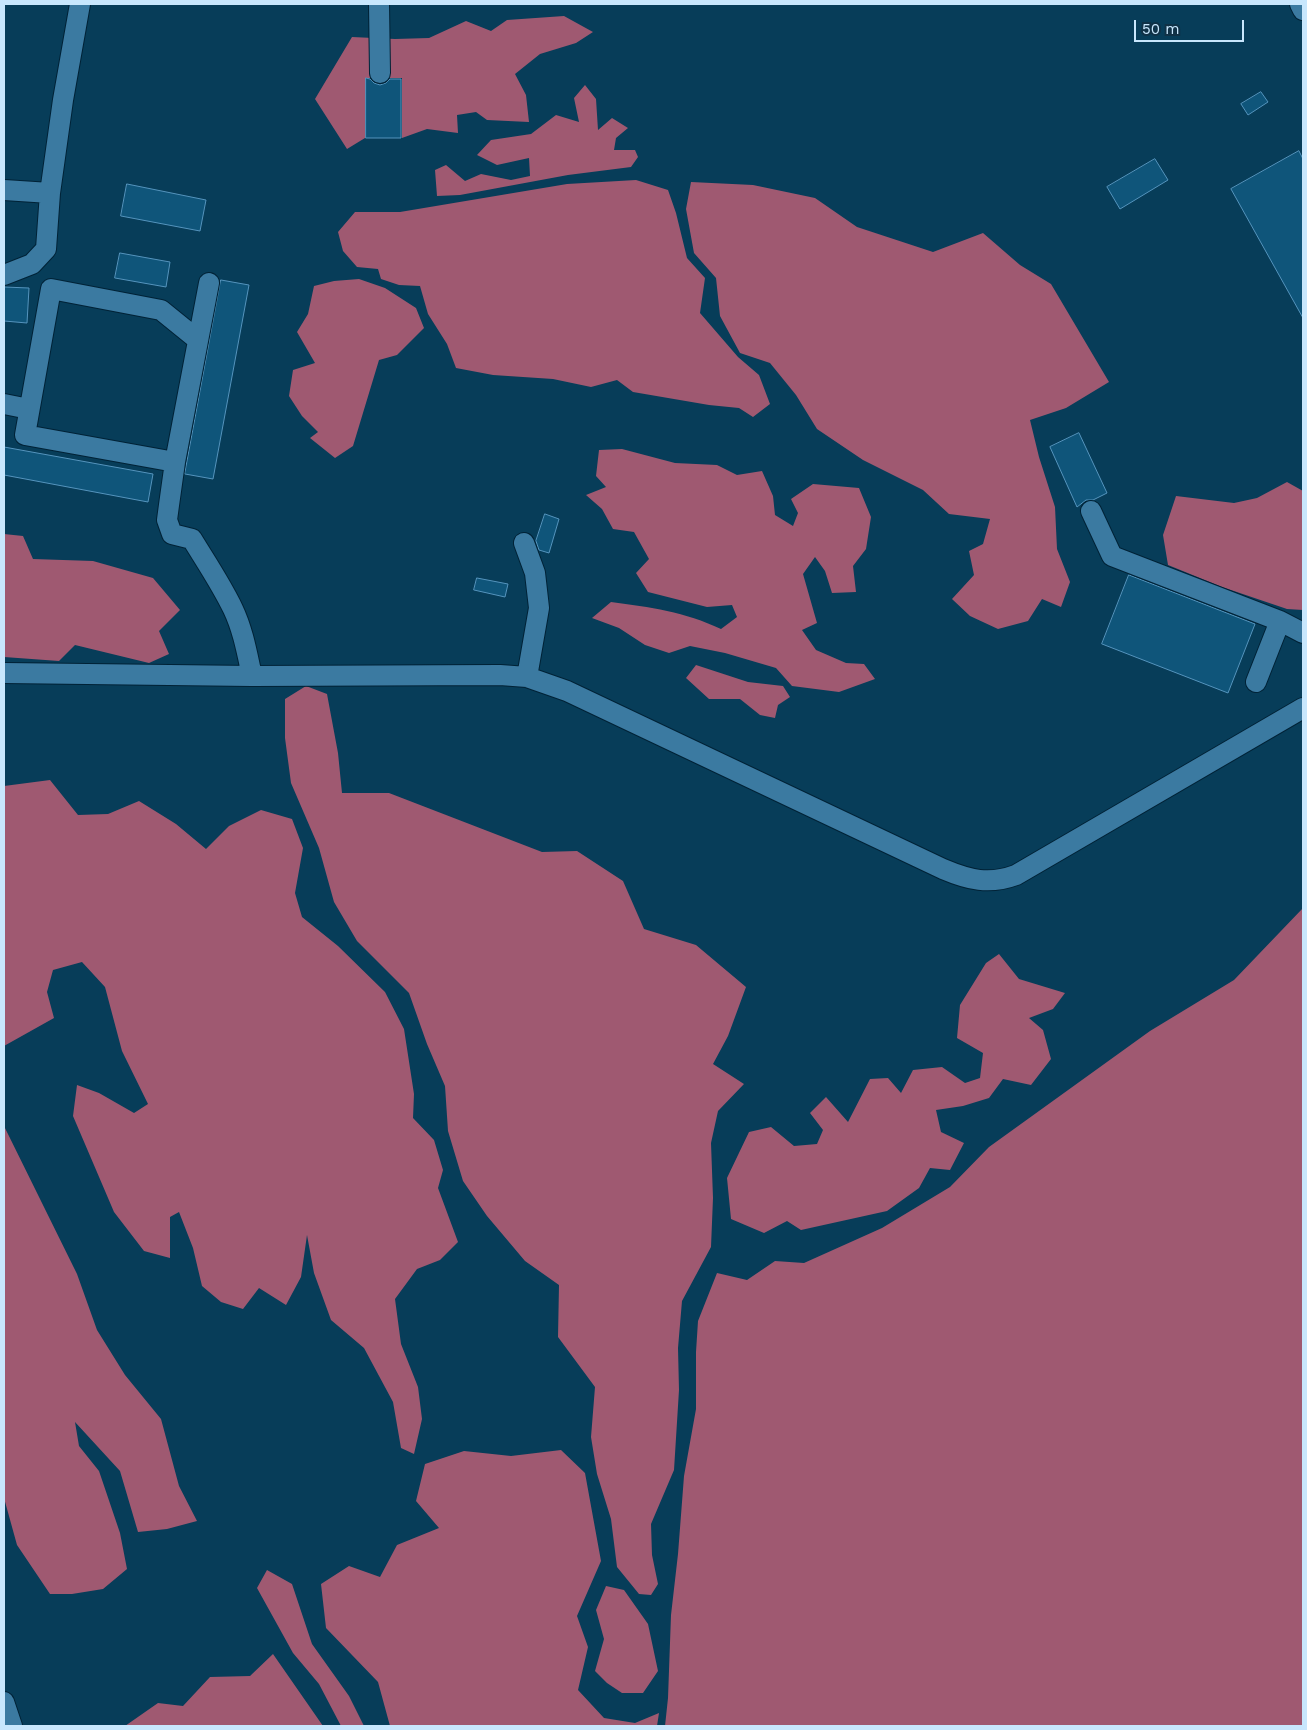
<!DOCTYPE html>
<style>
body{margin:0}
#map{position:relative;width:1307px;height:1730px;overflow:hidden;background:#073d59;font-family:"Work Sans",sans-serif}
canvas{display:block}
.frame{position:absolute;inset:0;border:5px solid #c8e7fd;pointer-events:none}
.scale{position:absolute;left:1134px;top:20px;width:110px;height:22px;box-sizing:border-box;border:2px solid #c8e7fd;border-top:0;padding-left:6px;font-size:15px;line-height:18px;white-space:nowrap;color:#c8e7fd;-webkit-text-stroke:4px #103146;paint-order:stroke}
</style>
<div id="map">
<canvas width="1307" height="1730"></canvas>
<div class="frame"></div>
<div class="scale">50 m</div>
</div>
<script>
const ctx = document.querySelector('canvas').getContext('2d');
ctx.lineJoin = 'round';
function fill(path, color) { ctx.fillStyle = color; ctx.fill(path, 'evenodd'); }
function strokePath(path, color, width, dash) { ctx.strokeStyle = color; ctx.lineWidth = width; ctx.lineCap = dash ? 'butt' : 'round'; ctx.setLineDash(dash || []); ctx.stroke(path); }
const forest = new Path2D(`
 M564 16 593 32 576 43 540 54 515 74 526 95 529 122 487 120 476 112 457 115 458 133 427 129 402 138V78H366L365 138 347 149 315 99 352 37 395 39 429 38 466 21 491 31 507 20Z
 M585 85 596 99 598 130 612 118 628 128 616 138 614 150H635L638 157 631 167 568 175 460 195 437 196 435 170 446 165 465 181 481 174 511 180 530 176 529 158 497 165 477 155 491 140 531 134 556 115 579 122 574 98Z
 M636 180 668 190 676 213 687 258 705 278 700 313 738 357 759 375 770 404 753 417 739 408 709 405 633 392 617 380 591 387 553 379 493 375 456 368 447 344 428 314 420 286 399 285 381 279 378 269 357 267 343 251 338 232 355 212H400L567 184Z
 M691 182 753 185 815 198 857 227 933 252 983 233 1020 265 1051 284 1109 382 1066 408 1030 420 1039 457 1055 507 1057 549 1070 582 1061 607 1042 599 1028 621 998 629 970 616 952 599 974 575 969 551 983 544 990 519 949 514 923 490 863 460 817 429 796 395 770 363 740 353 720 316 716 278 694 253 686 209Z
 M359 279 385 288 416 308 424 328 397 355 379 360 353 446 335 458 310 438 318 432 302 416 289 396 293 370 315 363 297 332 308 314 314 286 334 281Z
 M622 449 675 463 717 465 737 475 762 471 773 496 775 515 793 526 798 513 791 499 813 484 859 488 871 517 866 549 853 566 856 592 832 593 825 571 815 557 803 574 817 623 802 630 816 650 846 663 864 664 875 679 839 692 792 686 776 668 725 653 690 646 669 653 645 645 619 628 592 618 611 602C650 607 685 612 721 629L737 617 732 605 707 607 648 592 636 573 649 559 634 532 613 529 602 509 586 495 606 487 596 476 599 450Z
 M1287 482 1303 491V610L1287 609 1222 587 1168 565 1163 535 1176 496 1234 503 1257 498Z
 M4 534 23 536 33 559 93 561 153 578 180 610 159 631 169 654 149 663 75 645 59 661 4 657Z
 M696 665 748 682 783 686 790 697 778 705 775 718 760 715 740 699H709L686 678Z
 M306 686 327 694 338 753 342 793H389L542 852 577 851 623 881 644 929 696 945 746 987 728 1036 713 1064 744 1084 718 1111 711 1143 713 1198 711 1247 682 1301 678 1348 679 1390 674 1470 651 1524 652 1555 658 1584 651 1595 639 1594 617 1567 611 1519 597 1474 591 1437 595 1387 558 1337 559 1285 525 1261 487 1216 463 1181 448 1131 445 1086 427 1044 409 993 357 941 334 902 319 848 291 783 285 738V699Z
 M50 780 78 815 108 814 139 801 176 824 206 849 229 826 261 810 292 819 303 848 295 893 302 917 338 946 385 992 404 1029 414 1094 413 1118 434 1140 443 1170 438 1188 458 1242 440 1260 417 1269 395 1299 401 1344 418 1387 422 1419 414 1454 401 1448 393 1402 364 1348 331 1320 314 1273 307 1235 301 1277 286 1305 259 1288 243 1309 221 1302 202 1286 193 1248 179 1212 170 1217V1258L144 1251 114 1212 73 1116 77 1085 99 1093 134 1113 148 1104 122 1051 105 987 82 962 53 970 47 992 54 1018 4 1046V786Z
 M1303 908V1726H665L668 1698 671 1615 678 1554 684 1476 696 1409V1352L698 1321 717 1273 747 1280 775 1261 804 1263 882 1228 950 1187 989 1147 1150 1031 1234 980Z
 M999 954 1019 979 1065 993 1053 1009 1029 1018 1043 1030 1051 1059 1031 1085 1003 1079 989 1098 963 1106 936 1110 941 1132 964 1143 950 1170 930 1168 919 1188 887 1211 801 1230 787 1221 764 1233 731 1219 727 1178 749 1132 771 1127 794 1146 817 1144 823 1130 810 1113 826 1097 848 1122 870 1079 888 1078 901 1093 913 1070 942 1067 965 1083 980 1078 983 1053 957 1038 960 1005 986 963Z
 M4 1126 77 1274 97 1330 125 1375 161 1419 179 1486 197 1521 167 1529 138 1532 120 1471 75 1422 79 1446 99 1471 120 1533 127 1569 103 1589 72 1594H50L17 1545 4 1498Z
 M561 1450 585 1473 601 1561 577 1616 588 1647 578 1690 604 1718 635 1723 659 1713 657 1726H390L378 1682 326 1628 321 1584 349 1566 380 1577 397 1545 439 1528 416 1501 425 1464 464 1451 511 1456Z
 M267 1570 292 1584 312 1644 349 1696 364 1726H341L319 1684 293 1653 257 1588Z
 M606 1586 624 1590 648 1624 658 1671 643 1693H622L607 1683 595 1671 604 1639 596 1610Z
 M273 1654 323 1726H125L158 1703 183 1706 210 1677 250 1676Z`);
const building = new Path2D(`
 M366 78 370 79 374 83 380 85 386 83 390 79H401V138H366Z
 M1261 92 1268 102 1248 115 1241 104Z
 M1299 151 1303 159V318L1231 189Z
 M1155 159 1168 180 1120 209 1107 187Z
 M127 184 206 200 200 231 121 216Z
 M120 253 170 262 166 287 115 278Z
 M221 280 249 285 213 479 185 474Z
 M4 287 29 288 27 323 4 321Z
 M1079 433 1107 493 1093 500H1086L1077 507 1050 447Z
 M4 447 153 474 148 502 4 475Z
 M545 514 559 519 549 553 539 550 536 541Z
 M1129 575 1255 624 1228 693 1102 644Z
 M477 578 508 584 505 597 474 590Z`);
const minor = new Path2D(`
 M379 4 380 73
 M1300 4 1303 10
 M4 190 50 193
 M4 275 32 264 46 249 50 193 63 100 80 4
 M209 283 175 462 169 505 167 520 172 534 192 539C206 562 221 584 233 609 243 630 247 653 252 676
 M4 404 29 409
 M175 462 25 435 51 289 161 310 198 340
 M1091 511 1112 556 1280 621
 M524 543 535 573 539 608 527 677
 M4 673 252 676 500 675 527 677 567 691 943 869C969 880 989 885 1016 875L1303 708
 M1256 682 1280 621 1303 633
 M4 1702 12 1726`);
fill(forest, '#9f5971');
fill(building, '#0f557a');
strokePath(building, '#5594bd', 1);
strokePath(minor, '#002236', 22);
strokePath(minor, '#3b7aa1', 20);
</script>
